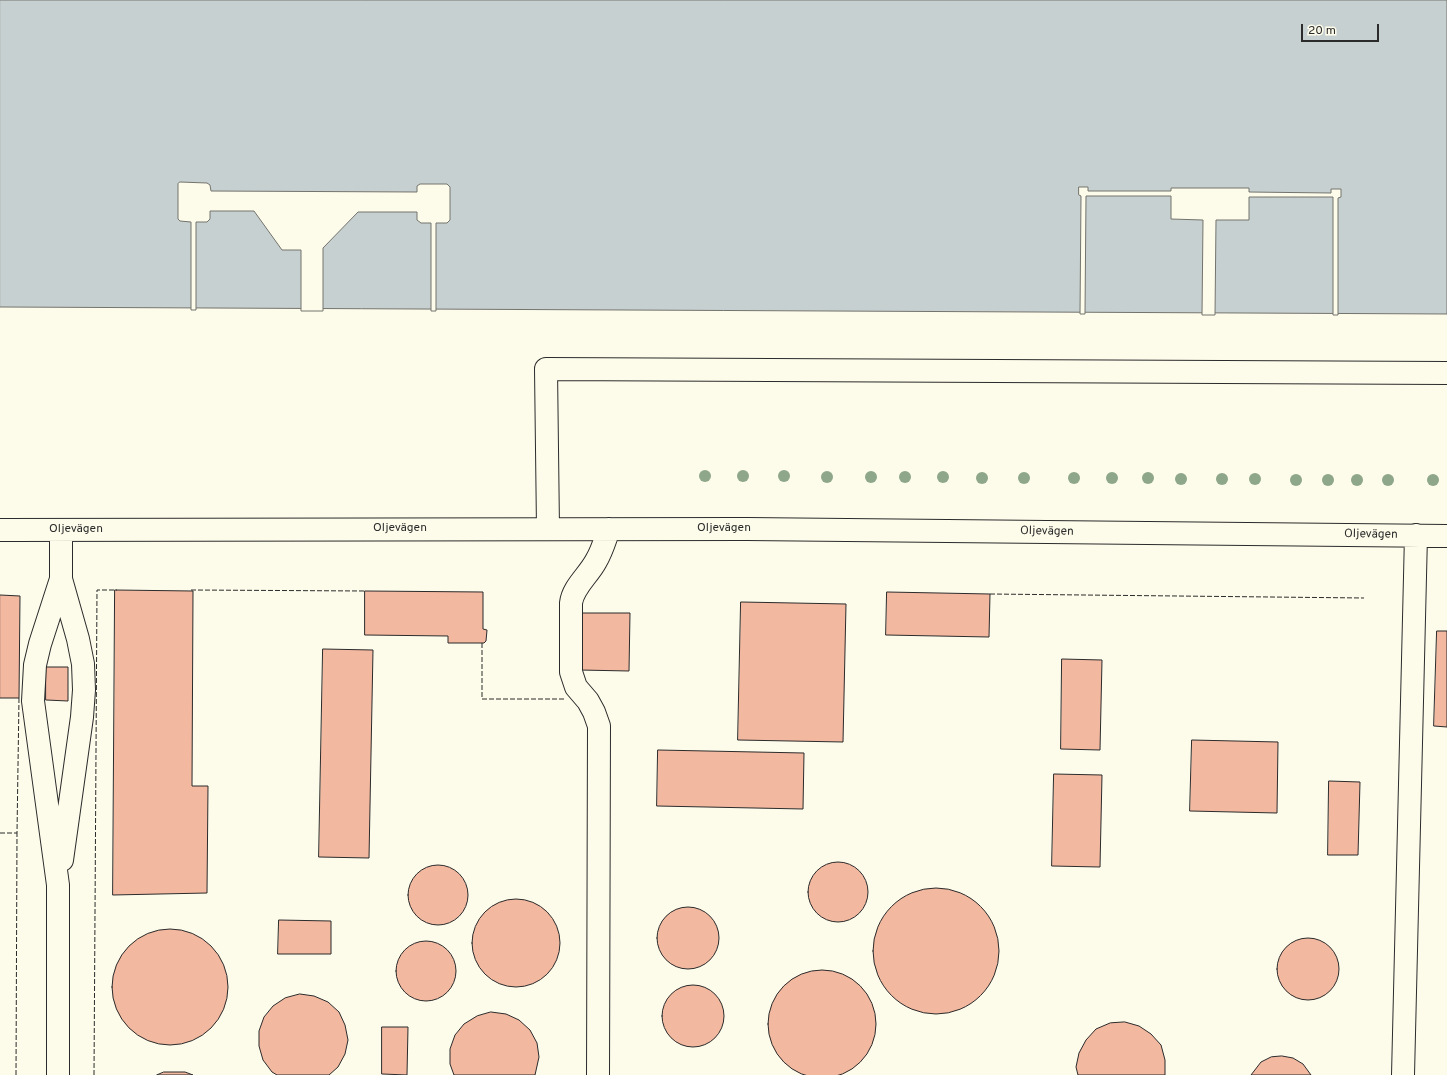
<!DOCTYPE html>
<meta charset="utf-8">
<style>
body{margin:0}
#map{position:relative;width:1447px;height:1075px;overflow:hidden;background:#fdfbea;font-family:Overpass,sans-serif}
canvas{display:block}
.scale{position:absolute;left:1301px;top:24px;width:78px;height:18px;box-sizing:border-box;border:2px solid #2b2b2b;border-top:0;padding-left:5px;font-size:12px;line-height:14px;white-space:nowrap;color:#2b2b2b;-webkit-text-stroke:3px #fdfbea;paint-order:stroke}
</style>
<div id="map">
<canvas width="1447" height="1075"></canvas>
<div class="scale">20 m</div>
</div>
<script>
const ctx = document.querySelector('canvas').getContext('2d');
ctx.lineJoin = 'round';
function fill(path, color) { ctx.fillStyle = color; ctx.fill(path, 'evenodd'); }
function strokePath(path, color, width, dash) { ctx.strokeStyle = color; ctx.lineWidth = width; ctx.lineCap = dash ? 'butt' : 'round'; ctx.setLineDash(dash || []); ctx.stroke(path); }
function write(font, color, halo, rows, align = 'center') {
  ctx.font = font + ' Overpass,sans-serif'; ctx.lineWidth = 3; ctx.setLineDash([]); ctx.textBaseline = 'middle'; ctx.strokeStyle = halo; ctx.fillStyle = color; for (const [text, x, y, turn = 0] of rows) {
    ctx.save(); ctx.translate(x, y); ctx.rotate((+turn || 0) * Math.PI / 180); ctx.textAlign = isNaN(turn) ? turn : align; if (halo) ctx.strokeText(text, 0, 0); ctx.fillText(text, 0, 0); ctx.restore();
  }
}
const water = new Path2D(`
 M0 0H1447V314L0 307Z`);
const pier = new Path2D(`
 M180 182 207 183 210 185 211 191 417 192V186L420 184H447L450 187V220L447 223H436V311H431V223H421L417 220V212H358L323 248V311H301V250H282L254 211H210V219L207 222H196V310H191V222L180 221 178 219V184Z
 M1079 187H1088V191H1171V188H1249V192L1331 193V189H1341V197L1338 198V315H1333V197H1249V220H1216L1215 315H1202L1203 220 1171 219V196H1086L1085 314H1080L1081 196 1079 195Z`);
const building = new Path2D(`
 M115 590 193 591 192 786H208L207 893 113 895Z
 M365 591 483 592V629L487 630 486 641 484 643H448V636L365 635Z
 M887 592 990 594 989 637 886 635Z
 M0 595 20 596 19 698H0Z
 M741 602 846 604 843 742 738 740Z
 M580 613H630L629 671 579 670Z
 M1437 631H1447V727L1434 726Z
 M323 649 373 650 369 858 319 857Z
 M1062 659 1102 660 1100 750 1061 749Z
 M46 667H68V701L46 700Z
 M1192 740 1278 742 1277 813 1190 811Z
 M658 750 804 753 803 809 657 806Z
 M1054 774 1102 775 1100 867 1052 866Z
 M1329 781 1360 782 1358 855H1328Z
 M808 892a30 30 0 1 1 60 0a30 30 0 1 1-60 0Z
 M408 895a30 30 0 1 1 60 0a30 30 0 1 1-60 0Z
 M873 951a63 63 0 1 1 126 0a63 63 0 1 1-126 0Z
 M472 943a44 44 0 1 1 88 0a44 44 0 1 1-88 0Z
 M657 938a31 31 0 1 1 62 0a31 31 0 1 1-62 0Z
 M279 920 331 921V954H278Z
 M112 987a58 58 0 1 1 116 0a58 58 0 1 1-116 0Z
 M1277 969a31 31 0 1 1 62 0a31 31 0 1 1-62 0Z
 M396 971a30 30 0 1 1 60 0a30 30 0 1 1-60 0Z
 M768 1024a54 54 0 1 1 108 0a54 54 0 1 1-108 0Z
 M662 1016a31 31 0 1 1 62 0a31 31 0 1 1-62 0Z
 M300 994 314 996 328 1002 339 1012 345 1025 348 1040 345 1054 338 1067 329 1075H277L272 1072 263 1060 259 1046V1031L264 1017 273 1006 285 998Z
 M491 1012 506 1014 519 1020 530 1030 537 1043 539 1057 535 1075H454L450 1064V1049L455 1035 464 1024 477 1016Z
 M1125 1022 1139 1026 1151 1034 1161 1045 1165 1060V1075H1078L1076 1067 1079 1053 1086 1040 1096 1029 1110 1023Z
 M382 1027H408L407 1075 382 1074Z
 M1282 1056 1293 1058 1303 1064 1311 1075H1251L1261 1062 1271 1057Z
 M164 1072H185L193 1075H157Z`);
const minor = new Path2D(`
 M548 529 546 369 1447 373
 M0 530 747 529 1447 536
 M61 579 78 639 83 664 84 690 82 717 62 860
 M58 1075V885L33 701 35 665 40 644 61 579V530
 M598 1075 599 726 594 712 588 701 576 687 571 672V603C573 587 588 576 596 561 602 551 605 540 609 529
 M1403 1075 1416 535`);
const fence = new Path2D(`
 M191 590 365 591
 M990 594 1364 598
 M482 643V699H564
 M0 833H17L19 698
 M16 1075 17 833
 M94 1075 97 590H117`);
const trees = [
 [705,476],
 [743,476],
 [784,476],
 [827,477],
 [871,477],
 [905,477],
 [943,477],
 [982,478],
 [1024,478],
 [1074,478],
 [1112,478],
 [1148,478],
 [1181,479],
 [1222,479],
 [1255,479],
 [1296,480],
 [1328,480],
 [1357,480],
 [1388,480],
 [1433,480]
];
const streetNames = [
 ["Oljevägen",400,529],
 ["Oljevägen",724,529],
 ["Oljevägen",76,530],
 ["Oljevägen",1047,532,1],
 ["Oljevägen",1371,535,1]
];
fill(water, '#c7d0d0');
strokePath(water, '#74746e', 1);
fill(pier, '#fdfbea');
strokePath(pier, '#74746e', 1);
fill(building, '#f2b8a0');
strokePath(building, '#2b2b2b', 1);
strokePath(minor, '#2b2b2b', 24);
strokePath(minor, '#fdfbea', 22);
strokePath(fence, '#2b2b2b', 1, [5, 2]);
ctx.fillStyle = '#8ea78a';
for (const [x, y] of trees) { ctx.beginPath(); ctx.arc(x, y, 6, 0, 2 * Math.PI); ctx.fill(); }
write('12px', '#2b2b2b', '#fdfbea', streetNames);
</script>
